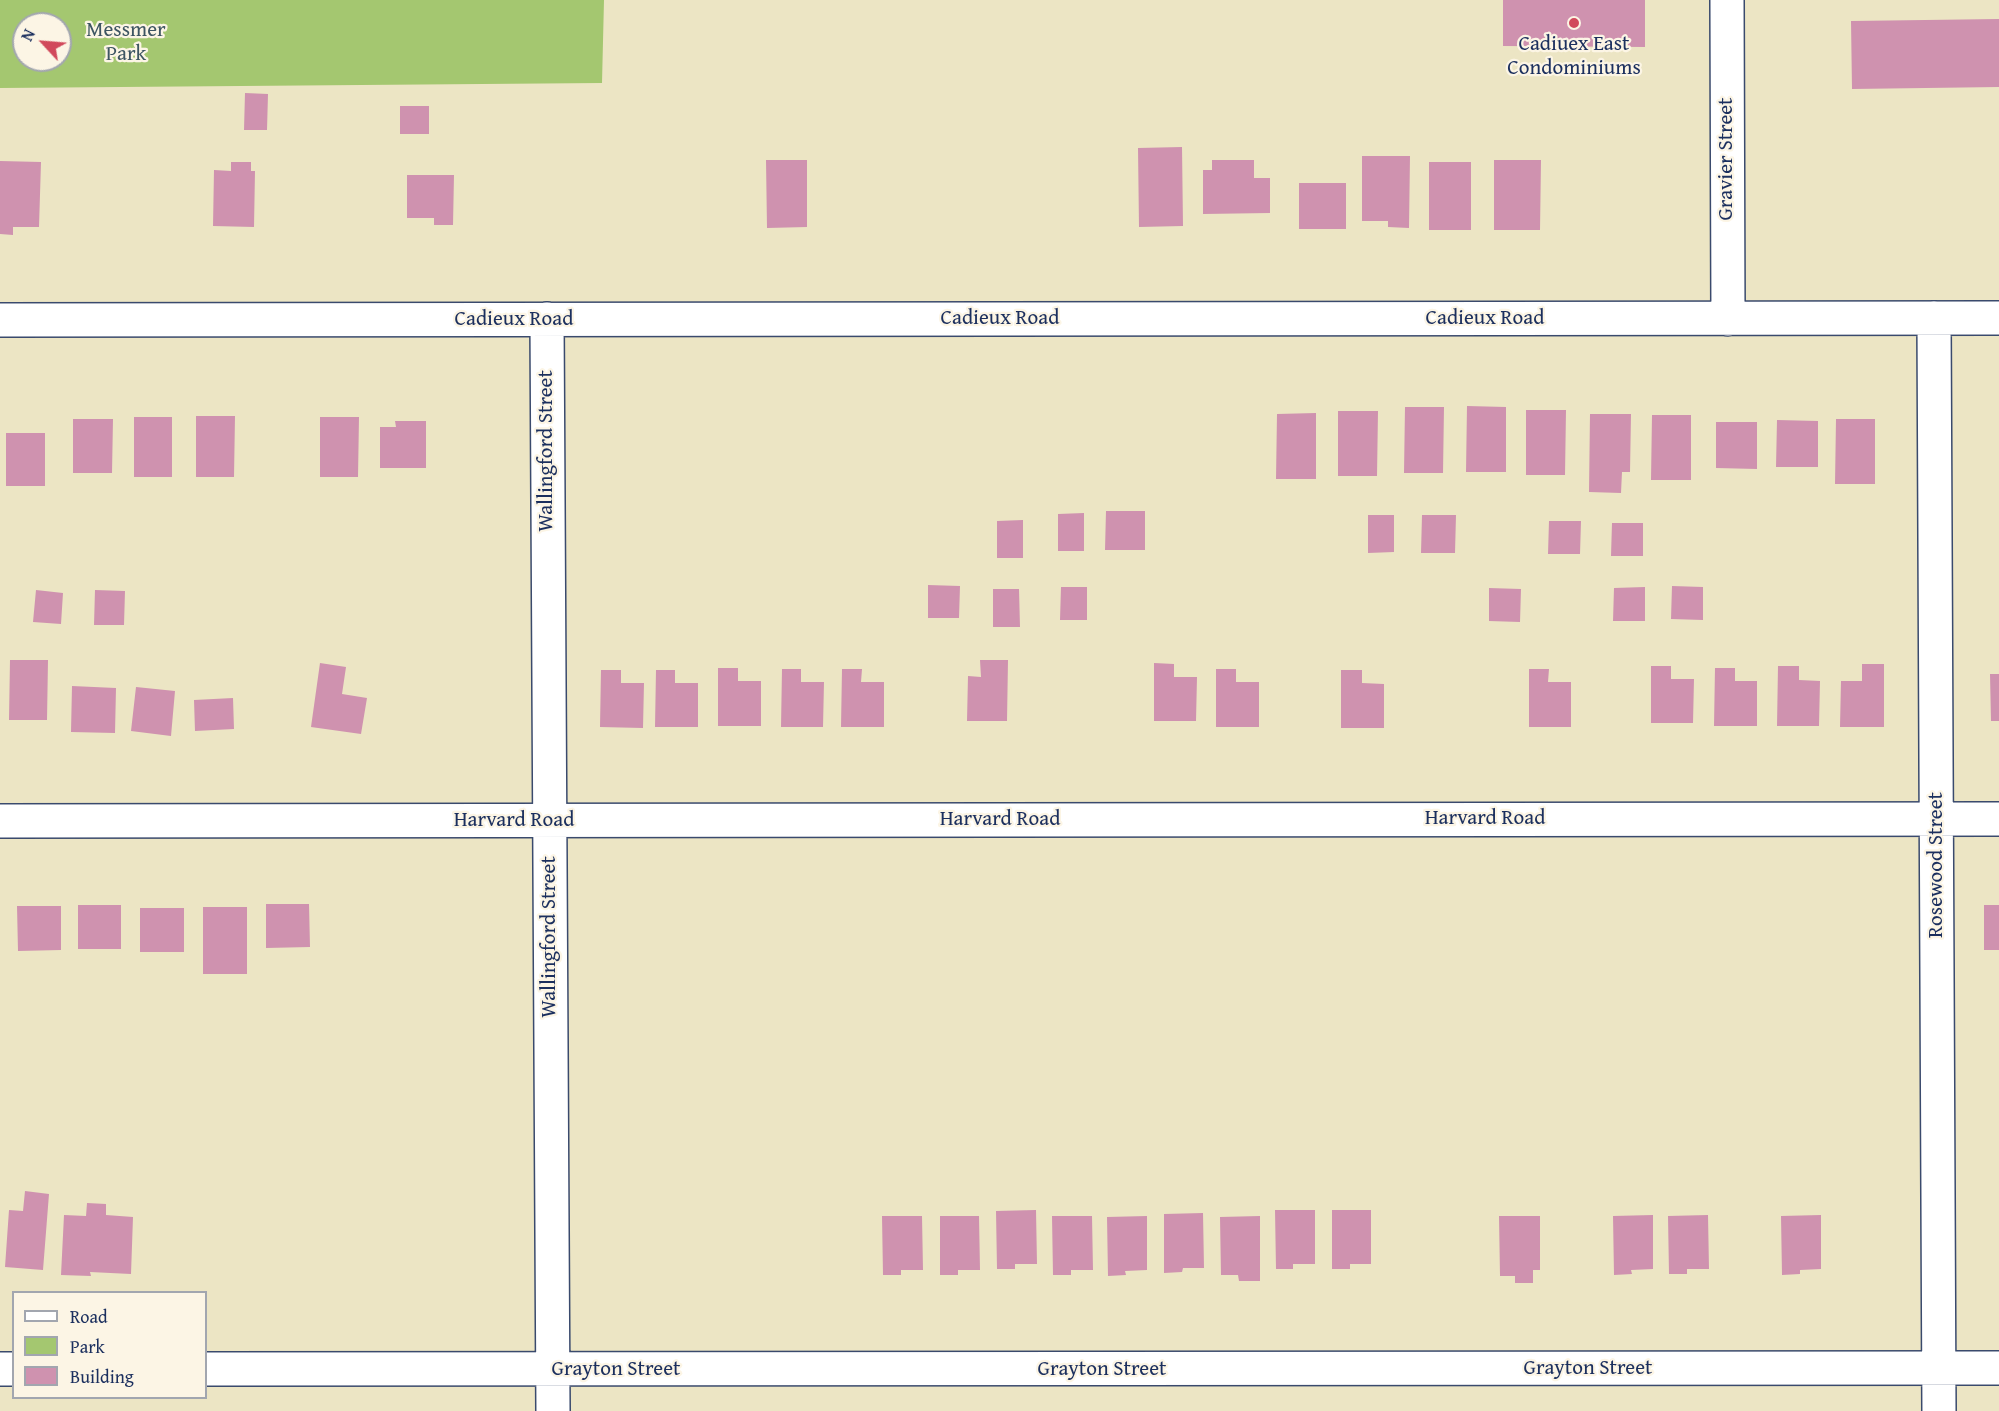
<!DOCTYPE html>
<style>
body{margin:0}
#map{position:relative;width:1999px;height:1411px;overflow:hidden;background:#ece5c4;font-family:"Gentium Book Plus",serif}
canvas{display:block}
.legend{position:absolute;left:12px;top:1291px;width:195px;height:108px;box-sizing:border-box;background:#fcf5e5;border:2px solid #a2a6af;margin:0;padding:8px 10px;list-style:none;font-size:18px;color:#1b2f5e}
.legend li{display:flex;align-items:center;gap:12px;height:30px}
.legend b{width:30px;border:2px solid #a2a6af}
.north{position:absolute;left:12px;top:12px;width:60px;height:60px;box-sizing:border-box;background:#fcf5e5;border:2px solid #a2a6af;border-radius:50%;rotate:296deg;font-size:16px;font-weight:700;line-height:24px;text-align:center;color:#1b2f5e}
.north::after{content:'';display:block;margin:auto;width:21px;height:27px;background:#d1495b;clip-path:polygon(50% 0,100% 100%,50% 72%,0 100%)}
</style>
<div id="map">
<canvas width="1999" height="1411"></canvas>
<ul class="legend">
<li><b style="height:8px;background:#fff"></b>Road</li>
<li><b style="height:16px;background:#a4c770"></b>Park</li>
<li><b style="height:16px;background:#cf92af"></b>Building</li>
</ul>
<div class="north">N</div>
</div>
<script>
const ctx = document.querySelector('canvas').getContext('2d');
ctx.lineJoin = 'round';
function fill(path, color) { ctx.fillStyle = color; ctx.fill(path, 'evenodd'); }
function strokePath(path, color, width, dash) { ctx.strokeStyle = color; ctx.lineWidth = width; ctx.lineCap = dash ? 'butt' : 'round'; ctx.setLineDash(dash || []); ctx.stroke(path); }
function write(font, color, halo, rows, align = 'center') {
  ctx.font = font + ' "Gentium Book Plus",serif'; ctx.lineWidth = 4.5; ctx.setLineDash([]); ctx.textBaseline = 'middle'; ctx.strokeStyle = halo; ctx.fillStyle = color; for (const [text, x, y, turn = 0] of rows) {
    ctx.save(); ctx.translate(x, y); ctx.rotate((+turn || 0) * Math.PI / 180); ctx.textAlign = isNaN(turn) ? turn : align; if (halo) ctx.strokeText(text, 0, 0); ctx.fillText(text, 0, 0); ctx.restore();
  }
}
const green = new Path2D(`
 M0 0H604L602 83 0 88ZM24 24H60V60H24Z`);
const building = new Path2D(`
 M1503 0H1645V47L1503 46Z
 M1999 19V87L1852 89 1851 21Z
 M245 93 268 94 267 130H244Z
 M400 106H429V134H400Z
 M1182 147 1183 226 1139 227 1138 148Z
 M1362 156H1410L1409 228 1388 227V221H1362Z
 M766 160H807V227L767 228Z
 M1212 160H1254V178H1270V213L1203 214V170H1212Z
 M1494 160H1541L1540 230H1494Z
 M0 161 41 162 39 227H13V235L0 234Z
 M231 162H251V171H255L254 227 213 226 214 170 231 171Z
 M1429 162H1471V230H1429Z
 M407 175H454L453 225H434V218H407Z
 M1299 183H1346V229H1299Z
 M1467 406 1506 407V472H1466Z
 M1405 407H1444L1443 473H1404Z
 M1526 410H1566L1565 475H1526Z
 M1338 411H1378L1377 476H1338Z
 M1316 413V479H1276L1277 414Z
 M1590 414H1631L1630 472H1622L1621 493 1589 492Z
 M1652 415H1691V480H1651Z
 M196 416H235L234 477H196Z
 M134 417H172V477H134Z
 M320 417H359L358 477H320Z
 M73 419H113L112 473H73Z
 M1836 419H1875V484H1835Z
 M1777 420 1818 421V467H1776Z
 M395 421H426V468H380V427H396Z
 M1716 422H1757V469L1716 468Z
 M6 433H45V486H6Z
 M1106 511H1145V550H1105Z
 M1084 513V551H1058V514Z
 M1368 515H1394V552L1368 553Z
 M1422 515H1456L1455 553H1421Z
 M1023 520V558H997V521Z
 M1549 521H1581L1580 554H1548Z
 M1612 523H1643V556H1611Z
 M928 585 960 586 959 618H928Z
 M1672 586 1703 587V620L1671 619Z
 M1061 587H1087V620H1060Z
 M1645 587V621H1613L1614 588Z
 M1489 588 1521 589 1520 622 1489 621Z
 M993 589H1019L1020 627H993Z
 M36 590 63 593 61 624 33 622Z
 M95 590 125 591 124 625H94Z
 M10 660H48L47 720H9Z
 M980 660H1008L1007 721H967L968 676 981 677Z
 M320 663 346 667 342 694 367 698 361 734 311 727Z
 M1154 663 1174 664V677H1197L1196 721H1154Z
 M1862 664H1884V727H1840L1841 681H1862Z
 M1651 666H1671V679H1694L1693 723H1651Z
 M1778 666H1799V680L1820 681 1819 726H1777Z
 M718 668H738V681H761V726H718Z
 M1715 668H1735V681H1757V726H1714Z
 M782 669H801V682H824L823 727H781Z
 M842 669H862L861 682H884V727H841Z
 M1216 669H1236V682H1259V727H1216Z
 M1529 669H1549L1548 682H1571V727H1529Z
 M601 670H621V683H644L643 728 600 727Z
 M656 670H675V683H698V727H655Z
 M1341 670H1362V683L1384 684V728H1341Z
 M1990 674H1999V721H1991Z
 M72 686 116 688 115 733 71 732Z
 M136 687 175 691 171 736 131 731Z
 M233 698 234 729 195 731 194 700Z
 M266 904H309L310 947 266 948Z
 M78 905H121V949H78Z
 M1984 905H1999V950H1984Z
 M17 906H61V950L18 951Z
 M203 907H247V974H203Z
 M140 908H184V952H140Z
 M25 1191 49 1194 43 1270 5 1267 9 1210 23 1211Z
 M87 1203 106 1204V1215L133 1217 131 1274 90 1272 91 1276 61 1275 64 1215 86 1216Z
 M1036 1210 1037 1264H1015V1269H997L996 1211Z
 M1275 1210H1315V1264H1293V1269H1276Z
 M1332 1210H1371V1264H1350V1269H1332Z
 M1203 1213 1204 1268H1183L1182 1272 1164 1273V1214Z
 M1653 1215V1269L1631 1270 1632 1274 1614 1275 1613 1216Z
 M1708 1215 1709 1269H1687V1274H1669L1668 1216Z
 M1821 1215V1269L1800 1270V1274L1782 1275 1781 1216Z
 M882 1216H922L923 1270H901V1275H883Z
 M940 1216H979L980 1270H958V1275H940Z
 M1052 1216H1092L1093 1270H1071V1275H1053Z
 M1147 1216V1270L1125 1271 1126 1275 1108 1276 1107 1217Z
 M1260 1216V1281H1239L1238 1275H1221L1220 1217Z
 M1499 1216H1540V1270H1533V1283H1515V1276H1500Z`);
const minor = new Path2D(`
 M1727 0 1728 319
 M1934 318 1939 1411
 M547 319 553 1411
 M0 320 1999 318
 M0 821 1999 819
 M0 1369H14
 M206 1369 1999 1368`);
const markers = [
 [1574,23,6,"#d1495b"]
];
const parkNames = [
 ["Messmer",126,31],
 ["Park",126,55]
];
const poiNames = [
 ["Cadiuex East",1574,45],
 ["Condominiums",1574,69]
];
const streetNames = [
 ["Gravier Street",1727,159,-90],
 ["Cadieux Road",1000,319],
 ["Cadieux Road",1485,319],
 ["Cadieux Road",514,320],
 ["Wallingford Street",547,451,-90],
 ["Harvard Road",1485,819],
 ["Harvard Road",1000,820],
 ["Harvard Road",514,821],
 ["Rosewood Street",1937,865,-90],
 ["Wallingford Street",550,937,-90],
 ["Grayton Street",1588,1369],
 ["Grayton Street",616,1370],
 ["Grayton Street",1102,1370]
];
fill(green, '#a4c770');
fill(building, '#cf92af');
strokePath(minor, '#3a4a6d', 36);
strokePath(minor, '#fff', 33);
for (const [x, y, r, color] of markers) { const dot = new Path2D(); dot.arc(x, y, r, 0, 2 * Math.PI); ctx.fillStyle = color; ctx.fill(dot); strokePath(dot, '#fcf5e5', 2); }
write('21px', '#3d5562', '#fcf5e5', parkNames);
write('21px', '#1b2f5e', '#fcf5e5', poiNames);
write('21px', '#1b2f5e', '#fcf5e5', streetNames);
</script>
